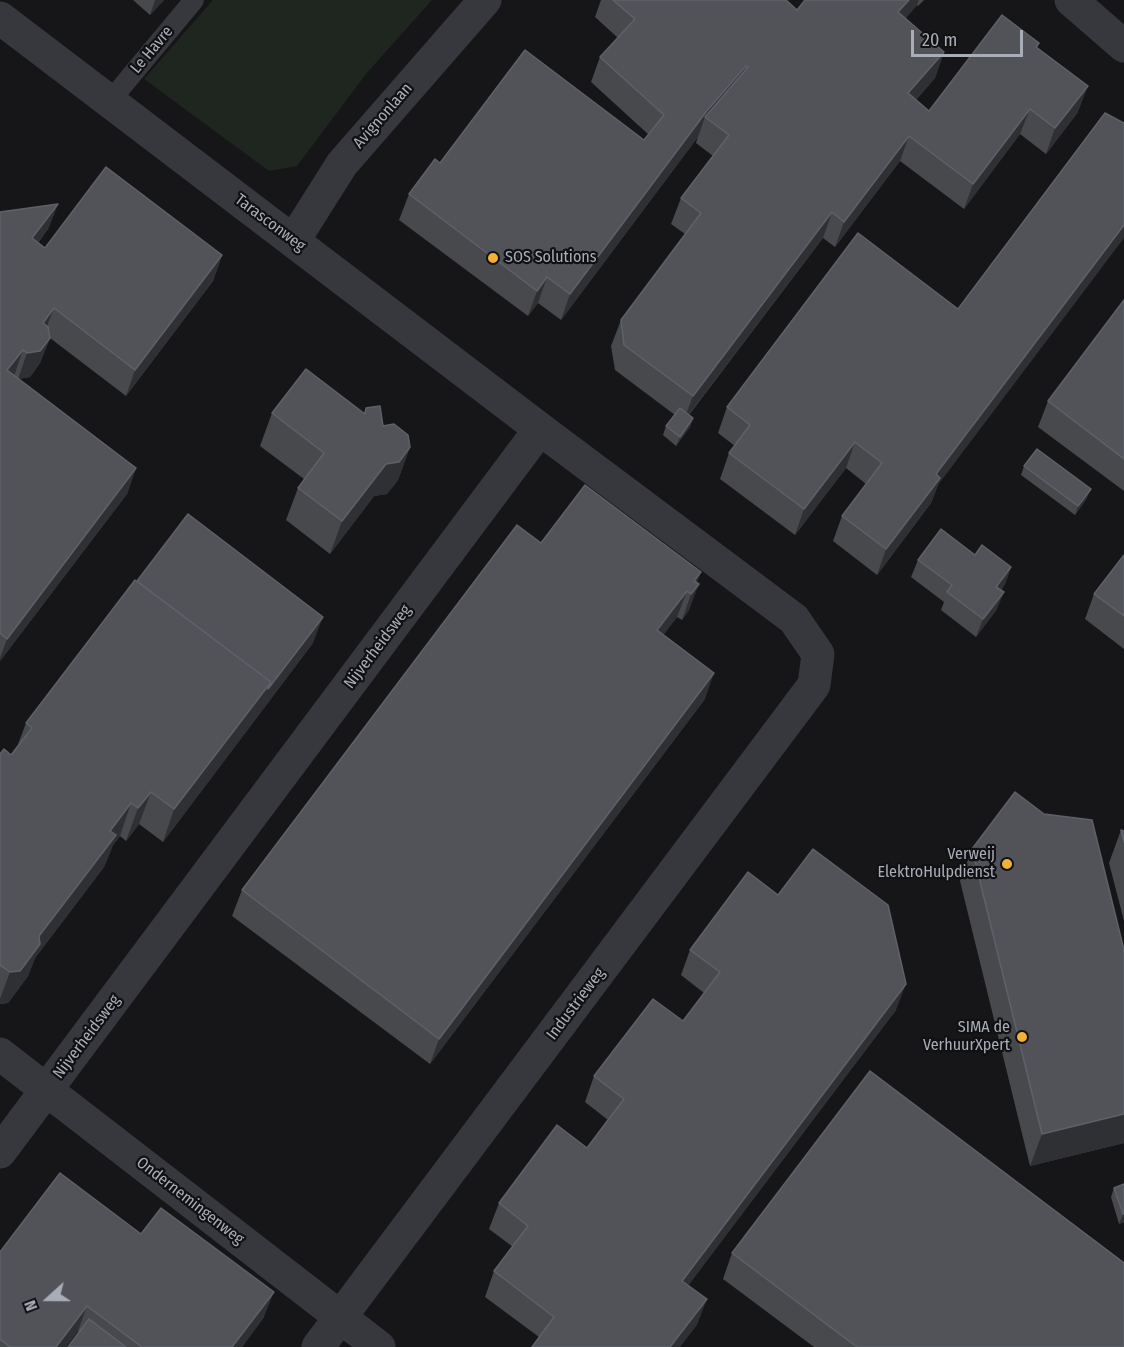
<!DOCTYPE html>
<style>
body{margin:0}
#map{position:relative;width:1124px;height:1347px;overflow:hidden;background:#161618;font-family:"Fira Sans Condensed",sans-serif}
canvas{display:block}
.north{position:absolute;left:18px;top:1269px;width:60px;height:60px;-webkit-text-stroke:4px #111113;paint-order:stroke;rotate:249deg;font-size:16px;font-weight:700;line-height:24px;text-align:center;color:#a8adb8}
.north::after{content:'';display:block;margin:auto;width:21px;height:27px;background:#a8adb8;clip-path:polygon(50% 0,100% 100%,50% 72%,0 100%)}
.scale{position:absolute;left:911px;top:30px;width:112px;height:27px;box-sizing:border-box;border:3px solid #a8adb8;border-top:0;padding-left:8px;font-size:18px;line-height:21px;white-space:nowrap;color:#a8adb8;-webkit-text-stroke:4px #111113;paint-order:stroke}
</style>
<div id="map">
<canvas width="1124" height="1347"></canvas>
<div class="north">N</div>
<div class="scale">20 m</div>
</div>
<script>
const ctx = document.querySelector('canvas').getContext('2d');
ctx.lineJoin = 'round';
function fill(path, color) { ctx.fillStyle = color; ctx.fill(path, 'evenodd'); }
function strokePath(path, color, width, dash) { ctx.strokeStyle = color; ctx.lineWidth = width; ctx.lineCap = dash ? 'butt' : 'round'; ctx.setLineDash(dash || []); ctx.stroke(path); }
function write(font, color, halo, rows, align = 'center') {
  ctx.font = font + ' "Fira Sans Condensed",sans-serif'; ctx.lineWidth = 4.5; ctx.setLineDash([]); ctx.textBaseline = 'middle'; ctx.strokeStyle = halo; ctx.fillStyle = color; for (const [text, x, y, turn = 0] of rows) {
    ctx.save(); ctx.translate(x, y); ctx.rotate((+turn || 0) * Math.PI / 180); ctx.textAlign = isNaN(turn) ? turn : align; if (halo) ctx.strokeText(text, 0, 0); ctx.fillText(text, 0, 0); ctx.restore();
  }
}
const green = new Path2D(`
 M213 0H432L366 74 297 166 269 171 144 79Z`);
const lane = new Path2D(`
 M110 101 194 0`);
const street = new Path2D(`
 M1071 0 1124 46
 M0 18 540 429
 M294 240 342 164 485 0
 M0 1054 379 1347
 M0 1152 540 429 794 619 818 654 814 685 318 1347`);
const wall = new Path2D(`
 M133 0H164L150 15Z
 M601 0H786L797 10 805 0H924L918 6 917 5 905 19 944 52 935 78 916 100 929 111 1039 43 1037 48 1078 112 1046 154 1020 134 964 209 900 161 835 247 823 238 689 415 693 418 690 427 676 446 663 435 666 426 675 415 615 370 611 346 621 320 685 234 671 224 681 198 713 156 696 143 698 137 561 320 538 303 528 316 399 220 409 194 440 163 644 140 649 135 591 82 600 57 618 38 595 17Z
 M58 204 48 229 38 243 45 248 222 255 213 281 126 396 50 338 40 363 30 377 18 379 136 468 127 494 0 661V212Z
 M858 233 938 485 931 503 877 575 833 541 842 516 866 484 846 468 795 535 720 479 729 453 735 446 718 433 727 407Z
 M1124 300V491L1038 427 1048 401Z
 M366 408 383 426 410 447 398 480 387 494 374 496 330 554 286 520 298 488 304 479 260 446 272 413H364Z
 M1024 466 1087 498 1075 515 1021 475Z
 M541 543 697 583 689 610 682 620 677 617 663 635 705 699 430 1064 232 916 242 890Z
 M975 555 1011 567 1005 584 1001 590 997 609 976 637 941 610 944 602 911 577 918 560Z
 M1124 555V649L1085 619 1094 594Z
 M137 581 313 643 163 842 139 824 126 841 120 836 113 845 104 867 35 958 28 976 8 1003 0 1004V754L11 755 17 747 26 723Z
 M1121 830 1124 831V921L1109 863Z
 M972 849 1124 950V1143L1030 1166 960 881Z
 M690 950 896 1010 688 1285 697 1325 539 1337 485 1297 494 1271 513 1247 489 1229 499 1203 587 1148 608 1120 585 1102 594 1076 683 1021 704 993 681 975Z
 M1124 1184V1222L1119 1224 1111 1197 1114 1188Z
 M141 1234 264 1317 242 1347H68L79 1332 78 1331 66 1347H0V1252Z
 M732 1253 1124 1347H814L723 1279Z`);
const shadedWall = new Path2D(`
 M155 0H164L150 15Z
 M909 0H919L917 5 889 38 898 12Z
 M944 52 935 78 899 119 908 93Z
 M746 66 737 92 705 117 698 137 561 320 570 294 706 112Z
 M1088 86 1078 112 1046 154 1055 128Z
 M1030 109 1020 134 964 209 973 184Z
 M909 136 900 161 835 247 844 222Z
 M58 204 48 229 22 264 32 238Z
 M832 212 823 238 683 422 693 396Z
 M1124 225V238L938 485 931 503 877 575 886 549 936 474Z
 M222 255 213 281 126 396 135 370Z
 M547 277 538 303 528 316 537 291Z
 M54 308 44 334 43 323Z
 M50 338 40 363 30 377 18 379 27 353Z
 M23 350 14 376 7 370Z
 M693 418 690 427 676 446 680 437Z
 M855 442 846 468 795 535 804 509Z
 M410 447 398 480 387 494 374 496 330 554 342 521 386 464Z
 M136 468 127 494 0 661V658L7 639Z
 M1091 489 1087 498 1075 515 1078 506Z
 M1011 567 1005 584 990 604 996 587Z
 M701 572 694 590 699 584 689 610 682 620 691 594 694 581Z
 M687 591 677 617 648 656 657 630Z
 M1004 592 997 609 976 637 983 619Z
 M323 617 313 643 163 842 174 809 271 682Z
 M714 673 705 699 430 1064 439 1039Z
 M151 792 139 824 126 841 138 808Z
 M131 803 120 836 113 845 104 867 35 958 28 976 8 1003 0 1004V999L10 972 39 936 110 831Z
 M906 984 896 1010 673 1306 682 1281Z
 M1124 1114V1143L1030 1166 1042 1134Z
 M1123 1214H1124V1222L1119 1224Z
 M274 1292 264 1317 242 1347H232Z
 M707 1299 697 1325 680 1347H670Z
 M87 1306 78 1331 66 1347H56Z`);
const building = new Path2D(`
 M613 0H786L797 10 805 0H909L898 12 944 52 908 93 929 111 1002 15 1039 43 1036 47 1088 86 1055 128 1030 109 973 184 909 136 844 222 832 212 693 396 624 345 621 320 701 213 681 198 729 135 705 117 748 67 746 66 706 112 570 294 547 277 537 291 409 194 435 159 440 163 525 50 644 140 664 115 600 57 635 19Z
 M1105 113 1124 123V225L936 474 940 478 886 549 842 516 882 463 855 442 804 509 729 453 750 425 727 407 858 233 958 309Z
 M106 167 222 255 135 370 54 308 43 323 48 327 50 338 40 351 27 353 23 350 7 370 136 468 7 639 0 633V212L58 204 32 238 45 248Z
 M1124 300V459L1048 401Z
 M306 369 365 414 366 408 380 406 383 426 394 424 408 435 410 447 399 462 386 464 342 521 298 488 324 453 272 413Z
 M680 408 693 418 680 437 666 426Z
 M1037 449 1091 489 1078 506 1024 466Z
 M585 485 701 572 694 581 699 584 691 594 687 591 657 630 714 673 439 1039 242 890 517 525 541 543Z
 M188 514 323 617 268 689 271 682 137 581Z
 M941 529 975 555 982 545 1011 567 996 587 1004 592 983 619 947 592 952 585 918 560Z
 M1124 555V616L1094 594Z
 M135 580 271 682 174 809 151 792 138 808 131 803 110 831 116 835 39 936 40 944 20 971 10 972 0 965V754L4 749 11 755 32 728 26 723Z
 M1015 792 1044 814 1092 820 1124 950V1114L1042 1134 972 849Z
 M1121 830 1124 831V842Z
 M813 849 888 905 906 984 682 1281 707 1299 670 1347H532L554 1317 494 1271 528 1226 499 1203 557 1125 587 1148 605 1124 624 1099 594 1076 653 999 683 1021 720 972 690 950 748 872 778 895Z
 M870 1071 1124 1263V1347H857L732 1253Z
 M60 1173 141 1234 161 1208 274 1292 232 1347H142L87 1306 56 1347H10L0 1339V1252Z
 M1124 1184V1214H1123L1114 1188Z
 M89 1319 126 1347H68Z`);
const markers = [
 [493,258,6,"#f2b134"],
 [1007,864,6,"#f2b134"],
 [1022,1037,6,"#f2b134"]
];
const streetNames = [
 ["Le Havre",152,50,-50],
 ["Avignonlaan",383,116,-49],
 ["Tarasconweg",270,223,37],
 ["Nijverheidsweg",378,647,-53],
 ["Industrieweg",576,1004,-53],
 ["Nijverheidsweg",87,1037,-53],
 ["Ondernemingenweg",190,1201,38]
];
const poiNames = [
 ["SOS Solutions",505,258,"left"],
 ["Verweij",995,855],
 ["ElektroHulpdienst",995,873],
 ["SIMA de",1010,1028],
 ["VerhuurXpert",1010,1046]
];
fill(green, '#1e261f');
strokePath(lane, '#37383d', 20);
strokePath(street, '#37383d', 33);
fill(wall, '#47494d');
fill(shadedWall, '#2f3033');
fill(building, '#525359');
strokePath(building, '#5f6168', 1.5);
for (const [x, y, r, color] of markers) { const dot = new Path2D(); dot.arc(x, y, r, 0, 2 * Math.PI); ctx.fillStyle = color; ctx.fill(dot); strokePath(dot, '#111113', 2); }
write('16px', '#a8adb8', '#111113', streetNames);
write('16px', '#a8adb8', '#111113', poiNames, 'right');
</script>
